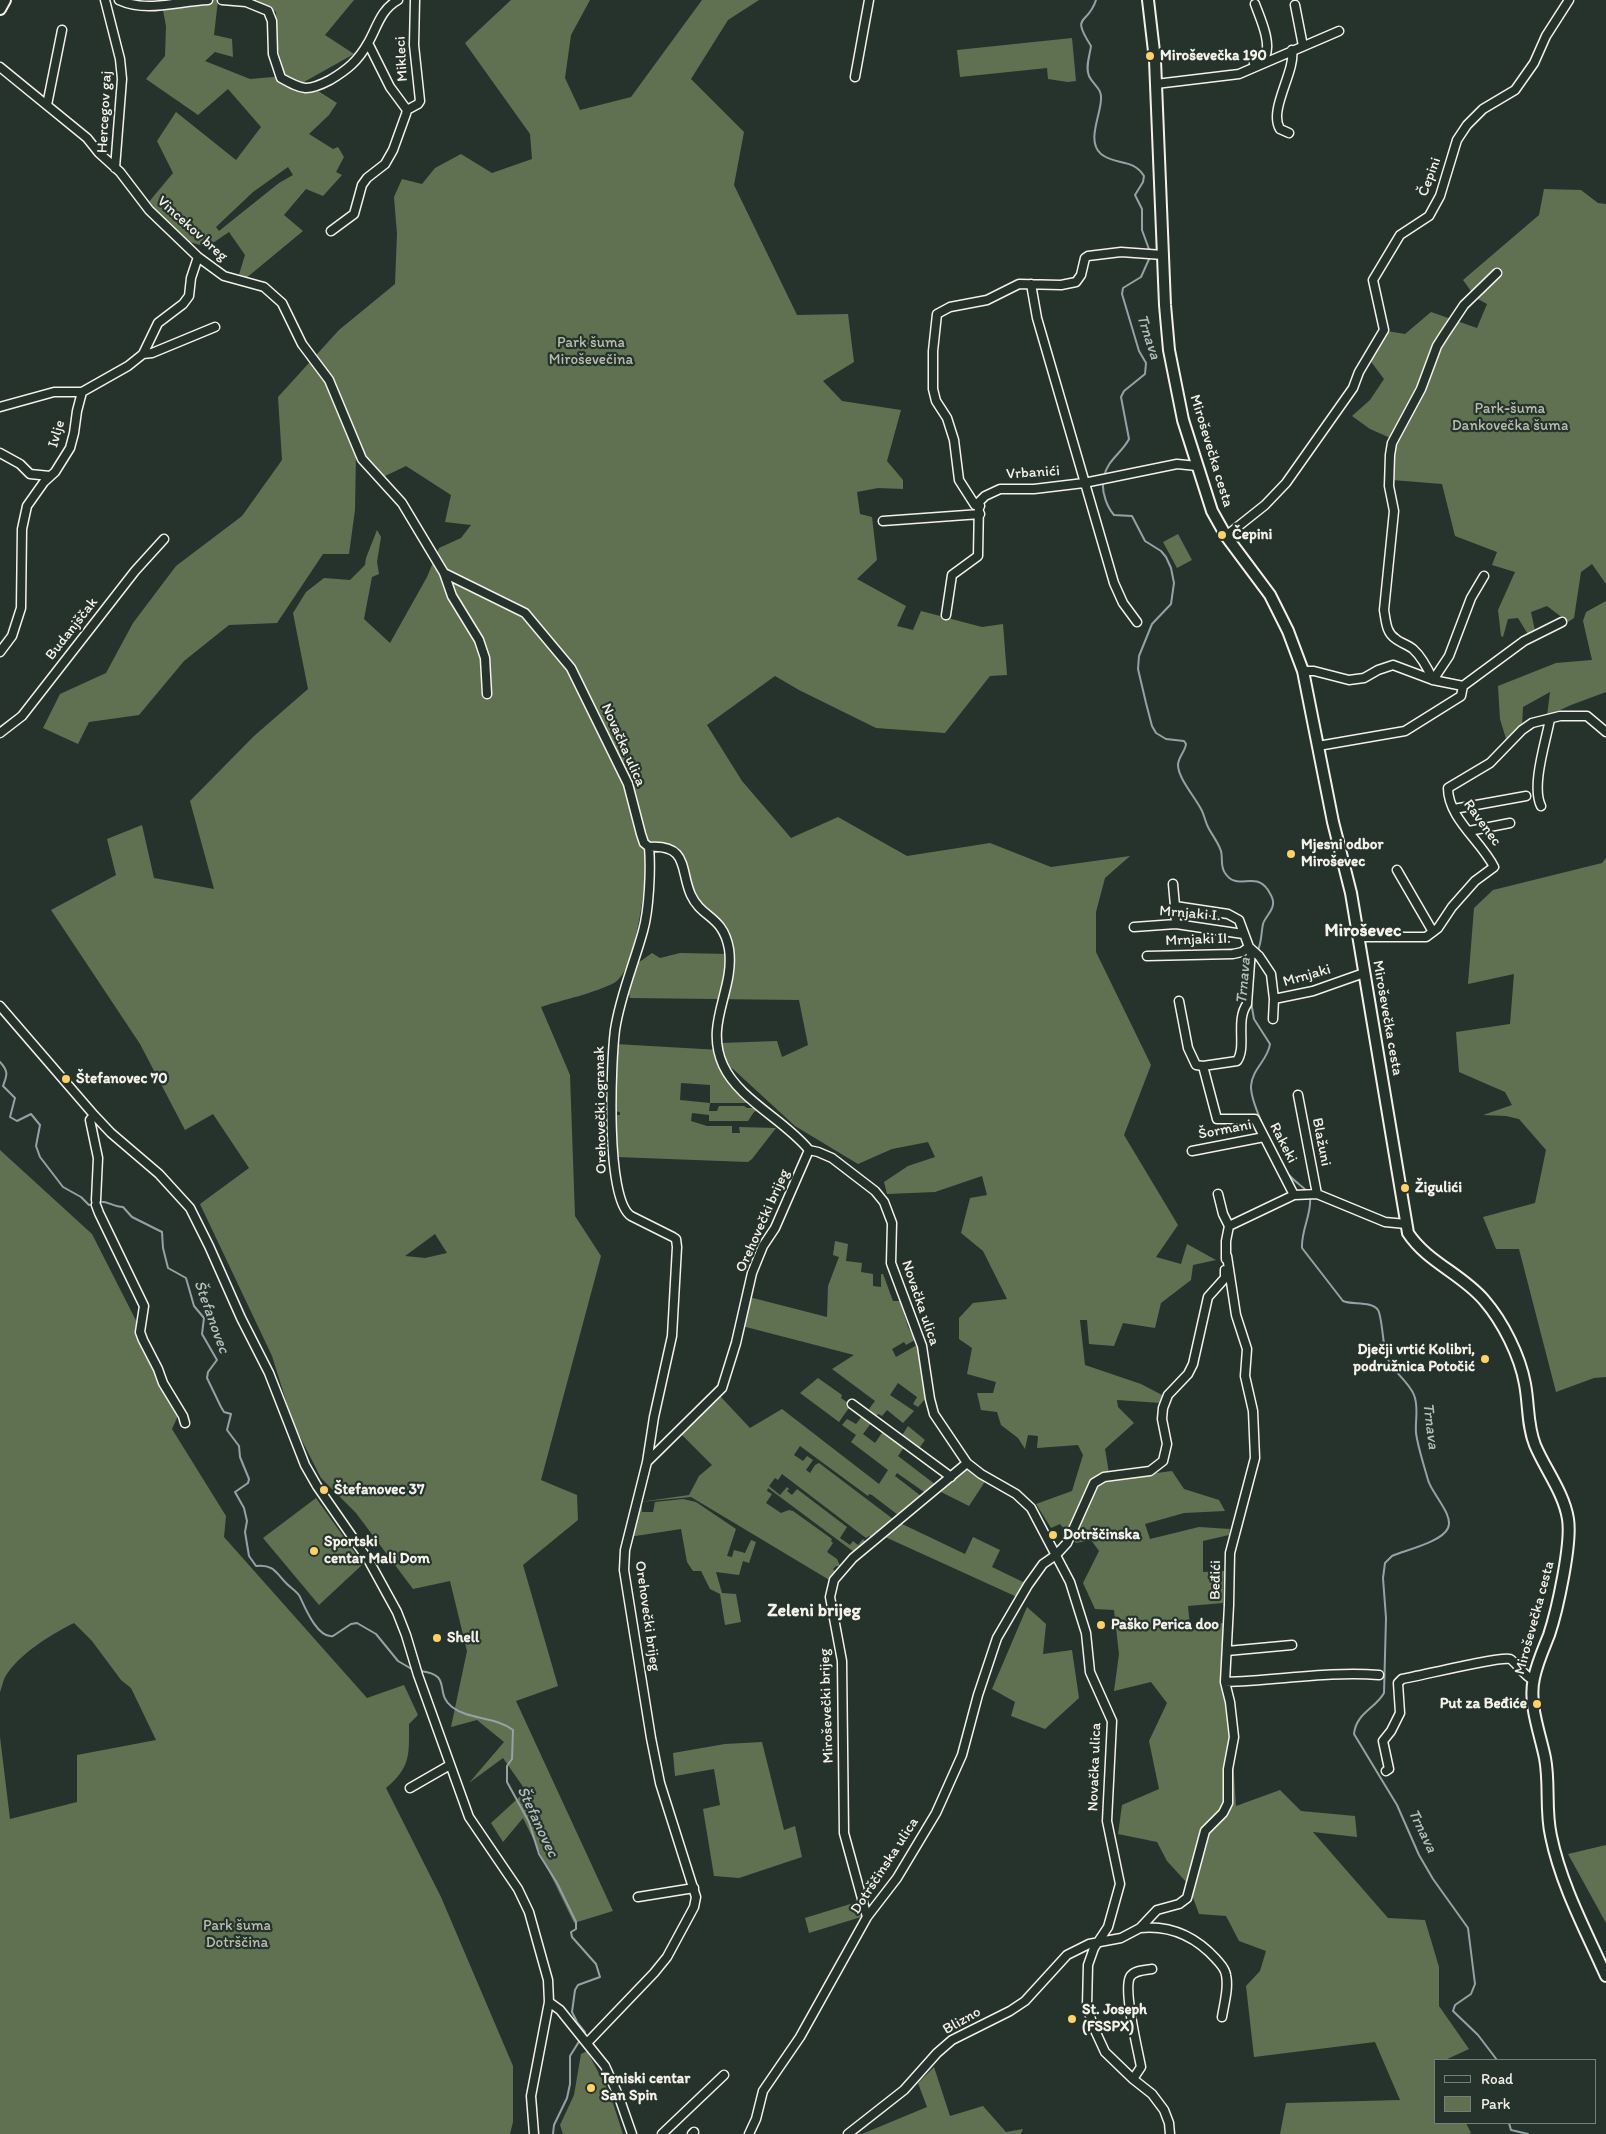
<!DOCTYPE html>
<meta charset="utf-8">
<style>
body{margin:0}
#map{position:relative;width:1606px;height:2134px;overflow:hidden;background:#26332d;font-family:Itim,sans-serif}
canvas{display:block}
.legend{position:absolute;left:1434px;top:2059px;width:162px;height:65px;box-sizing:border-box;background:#26332d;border:1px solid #787f78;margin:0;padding:6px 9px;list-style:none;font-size:15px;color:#f4f1e8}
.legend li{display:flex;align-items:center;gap:10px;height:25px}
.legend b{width:25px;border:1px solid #787f78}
</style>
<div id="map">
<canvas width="1606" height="2134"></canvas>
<ul class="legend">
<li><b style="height:6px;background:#26332d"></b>Road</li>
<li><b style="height:14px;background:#607152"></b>Park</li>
</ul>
</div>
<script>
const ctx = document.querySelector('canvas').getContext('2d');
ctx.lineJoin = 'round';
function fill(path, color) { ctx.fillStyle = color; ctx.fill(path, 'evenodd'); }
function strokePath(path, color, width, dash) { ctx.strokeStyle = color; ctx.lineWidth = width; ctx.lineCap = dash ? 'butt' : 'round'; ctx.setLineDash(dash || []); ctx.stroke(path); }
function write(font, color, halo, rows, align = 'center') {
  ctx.font = font + ' Itim,sans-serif'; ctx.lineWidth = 4.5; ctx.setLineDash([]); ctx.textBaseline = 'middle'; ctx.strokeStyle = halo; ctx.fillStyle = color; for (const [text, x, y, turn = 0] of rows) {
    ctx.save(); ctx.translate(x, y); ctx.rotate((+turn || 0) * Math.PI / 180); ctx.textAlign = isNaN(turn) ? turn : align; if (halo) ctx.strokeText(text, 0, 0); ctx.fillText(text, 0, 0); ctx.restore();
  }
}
const green = new Path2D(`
 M161 0H218L214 35 232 39 233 57 215 52 205 61 250 79 285 76 277 46 276 12 257 0H354L325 35 354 54 304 82 337 103 329 115 309 134 333 149 338 147 344 157 336 172 342 175 323 196 306 189 284 215 303 231 245 279 238 278 245 255 229 232 207 247 183 240 148 203 173 173 157 141 176 112 236 160 261 127 228 89 198 115 146 79 165 56 166 26ZM288 167 293 175 279 183 219 231 216 227 253 192Z
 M511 0H590L571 35 565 78 580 110 631 97 702 0H759L728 20 691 79 744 132 734 185 797 315 848 314 854 362 823 381 842 401 901 410 887 461 903 480V489L878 488 857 492 860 514 872 517 877 560 857 579 906 606 897 626 913 630 921 611 982 627 1003 624 1007 675 990 676 945 733 876 728 799 690 775 676 707 725 742 781 791 838 838 817 907 856 990 843 1051 867 1130 856 1105 878 1096 912V952L1151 1065 1124 1135 1178 1225 1156 1257 1181 1264 1187 1244 1216 1260 1193 1265 1191 1280 1161 1303 1155 1328 1123 1323 1114 1346 1089 1344 1087 1320H1080L1085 1365 1141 1384 1166 1397 1161 1403 1117 1400 1118 1407 1134 1423 1105 1449 1110 1479 1172 1471 1184 1489 1219 1500 1225 1511 1184 1513 1145 1524 1150 1539 1199 1527 1230 1529 1229 1535 1203 1541V1572L1224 1571 1223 1603 1188 1606 1190 1626 1224 1623 1236 1806 1280 1790 1301 1811 1355 1816 1357 1837 1313 1832 1388 1918 1425 1920 1439 1967V2006L1469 2049 1445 2060H1435V2123H1466L1471 2133 1469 2134H1280L1286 2103 1400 2100 1375 2042 1254 2057 1246 1986 1260 1971 1266 1951 1239 1941 1226 1916 1199 1914 1188 1884 1167 1861 1157 1842 1118 1834 1122 1805 1159 1789 1149 1741 1167 1703 1151 1682 1114 1691 1119 1654 1114 1610 1095 1609 1083 1583 1099 1551 1091 1540 1076 1543 1060 1524 1051 1528 1036 1504 1072 1491 1083 1455 1078 1445 1037 1448 1038 1436 1028 1435 1025 1449 1018 1438 1001 1425 997 1412 981 1410 977 1393H993L996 1382 967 1374 972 1348 959 1339V1318L973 1303 1007 1299 983 1251 961 1233 970 1198 987 1195 982 1176 935 1192 887 1194 884 1182 908 1166 935 1157 928 1142 892 1149 858 1164 795 1126 733 1069 721 1064 750 1103H710L709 1111H717L719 1106H744L747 1108H759L758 1110 754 1112 748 1121H709V1115L692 1113 691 1121 707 1126H732V1133H740L739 1127 776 1128 752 1159 748 1162 616 1157 614 1115H620V1112L614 1111 615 1044 720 1050 721 1043 777 1041 782 1057 808 1045 799 1000 630 998 626 981 638 963 652 953 660 958 680 953 729 954 671 850 648 855C645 879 637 972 614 983 595 993 562 1000 541 1007L570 1075 575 1216 601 1256 541 1480 577 1495 578 1520 523 1565 558 1686 516 1701 613 1911 574 1923 523 1818 503 1842 491 1823 526 1791 503 1758 469 1783 504 1742 477 1720 451 1727 467 1651 450 1581 413 1589 356 1513 321 1478 293 1423 272 1356 200 1204 249 1168 213 1114 185 1130 140 1044 51 910 116 875 107 839 142 825 154 878 214 889 190 801 254 736 308 689 293 613 306 592 324 578 350 580 365 565 366 558 377 530 381 537 377 562 379 574 372 577 364 619 390 643 427 577 439 548 461 538 471 525 445 522 451 495 406 466 383 477 356 451 355 510 349 554H323L277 623 229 625 184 661 139 715 89 722 78 744 43 728 60 694 106 673 133 623 176 566 242 516 282 460 278 397 339 330 395 284 397 234 394 197 402 179 422 184 435 168 461 154 492 173 532 159 530 134 465 43ZM681 1083 710 1085V1103L680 1100ZM435 1234 447 1253 425 1258 405 1256Z
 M1072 38 1076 81 1068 82 1048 79 1047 68 960 77 957 50Z
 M1544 189 1581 190 1598 203 1606 204V584L1592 564 1581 572 1574 618 1568 622 1547 606 1531 612 1535 631 1529 636 1518 618 1508 619 1503 637 1501 636 1498 610 1515 572 1492 565 1497 552 1455 536 1442 484 1392 480 1395 440 1370 429 1352 416 1370 400 1384 379 1369 359 1387 331 1405 334 1431 312 1477 328 1487 304 1476 298 1463 280 1539 215Z
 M1178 534 1192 560 1177 568 1163 542Z
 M1606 601V692L1571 705 1547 716 1550 692 1523 707 1522 727 1507 742 1500 719 1498 686 1556 663 1592 660 1583 621 1586 612Z
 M1606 858V1377L1594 1378 1556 1392 1519 1249H1496L1483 1217 1535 1203 1546 1150 1519 1119 1506 1116 1483 1115 1512 1105 1505 1092 1459 1072 1456 1032 1510 1024 1514 974 1468 984 1474 908 1493 890 1602 863Z
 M0 1150 92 1234 181 1409 172 1429 226 1516 224 1537 367 1698 404 1685 418 1715 409 1724C409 1755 411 1767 386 1788L441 1897 513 2066V2122L510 2134H0V1737L10 1819 77 1802V1755L156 1740 131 1688 121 1680 92 1641 74 1623C50 1635 19 1654 5 1677 3 1681 2 1687 0 1692Z
 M835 1241 848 1244 846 1261 862 1263 861 1272 873 1274V1286L881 1287V1274H883L893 1301H900L908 1327 915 1340 906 1345 904 1342 892 1349 896 1357 917 1345 918 1347 920 1346 927 1397 918 1407 913 1404 917 1397 898 1383 890 1395 914 1411 903 1423 887 1410 882 1416 878 1414 875 1418 870 1413 871 1411 869 1409 875 1401 832 1369 854 1355 742 1326 749 1297 827 1317 828 1286 839 1257 833 1255Z
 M818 1378 842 1395 841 1398 851 1405 839 1422 800 1393Z
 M720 1396 750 1428 782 1409 879 1484 888 1470 851 1442 856 1435 842 1425 847 1419 856 1424 863 1415 872 1422 863 1434 875 1443 884 1430 905 1446 898 1456 936 1485 927 1494 897 1473 895 1476 921 1496 898 1515 872 1495 869 1494 868 1496 800 1446 794 1455 803 1461 807 1456 813 1460 806 1470 810 1473 815 1465 819 1463 893 1519 890 1522 891 1524 872 1538 869 1536 866 1538 782 1474 778 1480 775 1478 769 1486 780 1495 787 1487 789 1489 787 1491 792 1495 797 1489 847 1527 840 1538 850 1545 853 1541 858 1545 863 1539 866 1542 854 1552 768 1488 767 1491 772 1494 766 1503 781 1513 789 1510 793 1511 832 1539 831 1541 833 1543 827 1552 837 1559 840 1566H836L833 1569 836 1573 831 1581 691 1497 640 1502 689 1495 699 1476 712 1465 680 1433Z
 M908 1426 925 1440 918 1450 901 1437Z
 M966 1467 986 1480 969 1506 937 1490Z
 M316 1498 363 1564 319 1605 263 1538Z
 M683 1499 696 1502 736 1529 727 1556 732 1557 734 1550 745 1553 751 1540 756 1542 749 1563 743 1561 739 1575 716 1572 722 1593 736 1594 741 1622 725 1625 720 1594 710 1589 701 1571H693L687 1562 681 1529 629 1537 637 1506 642 1503V1512H653L655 1502Z
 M900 1523 965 1554 973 1537 1000 1550 992 1567 1025 1583 1017 1597 883 1536Z
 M1027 1607 1046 1624 1043 1654 1072 1650 1079 1698 1045 1729 1011 1716 1015 1702 992 1689Z
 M762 1742 784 1830 795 1826 802 1857 739 1878 714 1876 703 1809 720 1805 714 1769 675 1776 673 1753 725 1744Z
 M1606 1845V1923L1568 1854Z
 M860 1901 863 1919 861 1917 809 1933 805 1918Z
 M587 2051 610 2094 623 2134H563L560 2125 574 2095 581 2054Z
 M934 2067 950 2116 983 2106 1006 2132 1023 2129 1021 2134H862L927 2107 918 2083Z`);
const stream = new Path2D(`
 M1096 0C1088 26 1070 13 1091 46 1090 55 1085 67 1089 76 1093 85 1102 88 1101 99 1101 115 1086 141 1101 154 1116 166 1133 158 1144 176L1143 182 1135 195 1142 209V230L1150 252
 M1104 477C1107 460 1122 453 1129 439L1121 397 1124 391 1145 374 1146 363 1139 351 1122 294 1123 288 1141 277 1150 257
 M1103 482C1102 493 1107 507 1114 515L1132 516 1145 541 1161 551 1166 557 1171 568 1174 583 1171 604 1152 624 1139 656 1138 669 1146 703 1152 726 1156 733 1166 739 1184 741 1186 744C1185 752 1178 757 1178 765 1178 778 1195 797 1201 809 1204 814 1205 821 1208 827 1212 835 1218 842 1221 851 1223 858 1220 866 1225 873 1237 892 1254 870 1268 890 1270 894 1274 898 1273 904 1273 911 1265 917 1263 924 1261 933 1262 941 1258 950
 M1253 975 1255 957
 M1251 1002 1254 1019 1270 1044C1268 1060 1252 1069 1251 1086 1250 1103 1278 1160 1288 1174 1294 1181 1302 1186 1308 1192
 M0 1062C9 1072 7 1075 3 1086L15 1098 10 1117 17 1121 31 1114 40 1125 36 1146 40 1157 63 1187 81 1197 89 1205 93 1204
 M1310 1197C1312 1214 1301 1230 1302 1248L1343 1301C1352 1305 1372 1301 1378 1310 1382 1316 1383 1345 1386 1355 1391 1371 1408 1380 1414 1395 1419 1407 1415 1420 1416 1433 1418 1448 1424 1465 1428 1480 1432 1494 1454 1515 1448 1528 1442 1542 1406 1550 1392 1556L1385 1563 1383 1578 1386 1618 1384 1693C1375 1709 1356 1713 1354 1734L1397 1805 1419 1855 1433 1879 1468 1928 1475 1984 1471 1994 1455 2005 1453 2011 1478 2035 1497 2060
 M98 1202C107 1200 113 1207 123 1207L132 1217 162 1232 163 1248 168 1268 186 1278 194 1306 204 1318 202 1334 217 1360 208 1372 207 1378 221 1407 224 1412 231 1414 227 1430 239 1446 240 1457 249 1479 248 1483 235 1492 244 1508 247 1521 245 1532 249 1556 256 1566C274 1564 276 1573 287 1584 291 1588 298 1592 300 1597 305 1608 318 1639 333 1636L351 1624 357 1623 376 1634 398 1661 415 1671
 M420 1671C454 1675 433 1692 452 1707 469 1720 494 1716 513 1730L512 1759 507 1766V1782L529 1822 539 1854 557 1883 576 1922V1929L571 1932 572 1937 596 1964 600 1977 578 1985 575 1990 572 2012 577 2022 585 2032 582 2036
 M1509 2123 1511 2130 1528 2134
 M553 2134 554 2125 567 2098 570 2084V2056L580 2040`);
const minor = new Path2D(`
 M105 0 120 59 122 79 115 168
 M119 0C147 13 178 1 208 0
 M222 0 246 2 268 11 272 21 273 54 281 78C303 90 307 92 330 80 347 70 358 61 368 43 377 28 380 10 398 0
 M1295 5 1303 46
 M1254 63 1265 57C1272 43 1260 18 1255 4
 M0 67 87 138 99 153 120 172 149 210 198 257 224 276 264 287 282 303 302 344 329 380 362 459 402 503 444 573 452 596 479 640 485 658 487 694
 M855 77 869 0
 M1156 84 1239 74 1339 31
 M47 105 62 30
 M407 110 418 104 420 101 414 45 415 0
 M1289 133 1280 129C1268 110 1296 71 1292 50
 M331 231 354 214 362 185 367 178 385 164 393 150 406 114 407 110 390 87 368 43
 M1031 284 1037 318 1114 583 1123 603 1137 622
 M143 354 152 353 215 327
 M0 407 54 392H82
 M0 453 20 464 30 474 50 476
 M980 506 975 505 959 480 954 440 947 418 936 401 933 389V351L937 314 950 307 987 300 1019 284 1061 285 1076 282 1081 275 1085 258 1088 256 1121 252 1163 255
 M883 521 980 514
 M1226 536 1265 505 1286 483 1353 388 1359 372 1384 330 1373 280 1400 235 1429 216 1440 196 1457 140 1467 125 1483 109 1515 90 1534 63 1546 36 1569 0
 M444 573 525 613 571 668 628 784 641 834 644 843 649 847C689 844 680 871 691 895 702 919 723 915 729 949 735 990 704 1023 723 1065 739 1100 785 1120 809 1150L818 1152 832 1158 875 1191 884 1202 892 1223 891 1263 922 1346 930 1399 934 1414 967 1463 981 1474 1016 1494 1031 1508 1070 1582 1086 1633 1090 1672 1112 1721 1107 1821 1120 1884 1108 1927 1094 1948 1088 1965 1087 2006 1093 2026 1105 2052 1133 2079 1152 2094 1164 2110 1169 2123 1170 2134
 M946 615 952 575 978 556 979 502 985 496 1000 489H1034L1084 483 1177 464 1197 466
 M0 652 12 636 21 608 22 529 27 506 44 482 55 472 70 448 74 433 77 411 82 392 128 366 143 354 158 323 183 304 189 296 191 278 198 257
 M1303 671H1314L1349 680 1364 678 1378 670 1393 665 1433 680 1463 686
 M1433 680C1428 669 1422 657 1413 649 1408 645 1401 643 1396 639 1386 633 1386 621 1384 610L1394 511 1389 486 1390 455 1392 443 1421 389 1437 346 1444 335 1464 305 1497 273
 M1433 680 1449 656 1471 598 1484 576
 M1463 686 1524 641 1562 622
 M0 733 22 716 135 571 164 539
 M1318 746 1405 731 1461 696 1463 686
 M1541 806C1531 786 1546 741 1550 719
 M1454 809 1526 796
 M1469 831 1510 823
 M1397 870 1433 932
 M1173 884 1175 906 1228 914 1239 920 1249 947 1259 956 1271 974 1274 999 1273 1019
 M1175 906 1176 924
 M1134 927 1176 924 1243 934
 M1359 937H1426L1438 928 1452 907 1475 881 1494 867C1481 841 1448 818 1448 788L1490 763 1522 730 1532 723 1560 716H1587L1606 732
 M1147 956 1233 954 1242 952 1249 947
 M1274 999 1313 991 1364 973
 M1179 1001 1188 1048 1196 1065 1203 1066 1217 1119H1255L1294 1195
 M0 1006 94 1115 111 1133 159 1174 190 1208 209 1246 241 1318 269 1373 305 1465 317 1486 369 1561 397 1612 406 1635 418 1675 469 1817 518 1889 529 1912 548 1980 549 2002 531 2096 534 2134
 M1203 1066 1237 1061C1247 1047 1235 1021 1247 1004L1251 949
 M1298 1095 1317 1194
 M94 1115 90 1120 98 1158 96 1200
 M1192 1151 1264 1137
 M1218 1194 1223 1214 1229 1226
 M96 1205 99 1213 144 1306 140 1332 143 1340 158 1369 163 1383 183 1416 185 1423
 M1229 1226 1294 1195 1317 1194 1385 1222 1406 1224
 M1226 1259V1241L1229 1226
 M852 1404 951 1477
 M647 1462 654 1417 672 1336 677 1247 676 1239 673 1237 631 1216C605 1199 611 1062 615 1030 620 996 634 964 643 931 649 910 651 869 649 847
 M1227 1651 1292 1645
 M1225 1682C1276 1681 1327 1671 1379 1675
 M1386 1771 1389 1769 1383 1741 1391 1731 1400 1713 1398 1683 1402 1679C1420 1676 1499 1656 1510 1659 1515 1661 1523 1675 1533 1680
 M410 1788 450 1765
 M638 1897 694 1888
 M867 1917 844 1833 842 1661 830 1597 834 1580 853 1558 967 1463
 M1140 1928C1170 1925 1196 1937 1216 1959 1220 1964 1225 1968 1226 1975 1229 1988 1224 2004 1222 2017
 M549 2002 560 2010 605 2066 619 2097 632 2134
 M587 2043 654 1973 667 1957 694 1907 696 1897 660 1783 651 1738 624 1570 625 1550 647 1462 722 1388 736 1343 752 1273 763 1246 775 1228 809 1150
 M1133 2079 1141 2067C1138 2050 1123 1991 1130 1977 1134 1970 1145 1970 1152 1969
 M662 2134 724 2075
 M692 2134 694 2132
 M749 2134 756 2119 763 2091 800 2037 867 1917 897 1878 936 1813 962 1755 978 1695 997 1638 1028 1585 1043 1564 1056 1555 1067 1543 1094 1483 1104 1477 1150 1471 1163 1461 1167 1444 1162 1419 1163 1408 1168 1395 1188 1374 1193 1364 1208 1297 1225 1278V1270
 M848 2134 904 2090 937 2053 952 2040 1010 2011 1025 2001 1067 1955 1089 1944 1121 1938 1140 1928 1157 1910 1179 1904 1187 1898 1205 1831 1223 1813 1228 1803V1769L1234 1737 1230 1702 1225 1682 1229 1605 1230 1553 1255 1458 1253 1411 1245 1376 1247 1349 1236 1315 1227 1256`);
const major = new Path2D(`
 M1148 0 1155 60 1165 305 1169 350 1183 420 1212 511 1226 536 1270 595 1288 631 1303 671 1333 822 1351 893 1408 1233C1427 1262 1462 1274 1484 1300 1503 1322 1520 1356 1525 1384 1529 1405 1527 1425 1535 1445 1545 1469 1564 1493 1568 1519 1572 1544 1557 1611 1549 1635 1543 1650 1537 1663 1534 1678 1528 1704 1540 1733 1545 1758 1550 1784 1545 1810 1551 1836 1561 1885 1586 1931 1606 1976
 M0 9 5 0`);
const markers = [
 [1150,56,5,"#ffd166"],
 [1222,535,5,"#ffd166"],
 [1291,854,5,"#ffd166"],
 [66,1079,5,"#ffd166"],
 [1405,1188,5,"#ffd166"],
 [1485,1359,5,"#ffd166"],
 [324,1490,5,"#ffd166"],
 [1053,1535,5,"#ffd166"],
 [314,1551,5,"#ffd166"],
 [1101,1625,5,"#ffd166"],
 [437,1638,5,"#ffd166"],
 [1537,1704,5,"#ffd166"],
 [1072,2019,5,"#ffd166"],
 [591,2088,5,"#ffd166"]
];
const poiNames = [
 ["Miroševečka 190",1160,56],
 ["Čepini",1232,535],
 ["Mjesni odbor",1301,845],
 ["Miroševec",1301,862],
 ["Štefanovec 70",76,1079],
 ["Žigulići",1415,1188],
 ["Dječji vrtić Kolibri,",1475,1350,"right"],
 ["podružnica Potočić",1475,1367,"right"],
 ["Štefanovec 37",334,1490],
 ["Dotrščinska",1063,1535],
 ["Sportski",324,1542],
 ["centar Mali Dom",324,1559],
 ["Paško Perica doo",1111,1625],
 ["Shell",447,1638],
 ["Put za Beđiće",1527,1704,"right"],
 ["St. Joseph",1082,2010],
 ["(FSSPX)",1082,2027],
 ["Teniski centar",601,2079],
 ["San Spin",601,2096]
];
const streetNames = [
 ["Mikleci",402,59,-93],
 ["Hercegov gaj",105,112,-87],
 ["Čepini",1430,177,-70],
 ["Vincekov breg",192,229,42],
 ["Ivlje",57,434,-74],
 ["Miroševečka cesta",1211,451,73],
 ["Vrbanići",1033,473,-4],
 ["Budanjščak",72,629,-52],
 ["Novačka ulica",623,745,66],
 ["Ravenec",1482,823,54],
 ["Mrnjaki I.",1190,914,5],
 ["Mrnjaki II.",1198,940,-2],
 ["Mrnjaki",1307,976,-16],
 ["Miroševečka cesta",1387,1018,80],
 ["Orehovečki ogranak",601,1110,-91],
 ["Šormani",1225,1130,-11],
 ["Blažuni",1321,1142,79],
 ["Rakeki",1283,1143,63],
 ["Orehovečki brijeg",763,1221,-66],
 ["Novačka ulica",920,1303,71],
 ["Beđići",1216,1580,-89],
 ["Orehovečki brijeg",647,1616,82],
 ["Miroševečka cesta",1535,1618,-75],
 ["Miroševečki brijeg",827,1706,-92],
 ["Novačka ulica",1095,1767,-88],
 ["Dotrščinska ulica",885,1866,-57],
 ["Blizno",962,2021,-29]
];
const parkNames = [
 ["Park šuma",591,343],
 ["Miroševečina",591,360],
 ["Park-šuma",1510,409],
 ["Dankovečka šuma",1510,426],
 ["Park šuma",237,1926],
 ["Dotrščina",237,1943]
];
const waterNames = [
 ["Trnava",1148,337,72],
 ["Trnava",1244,981,-85],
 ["Štefanovec",211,1317,70],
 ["Trnava",1430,1426,83],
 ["Štefanovec",537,1822,65],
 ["Trnava",1422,1831,64]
];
const quarterNames = [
 ["Miroševec",1363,931],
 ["Zeleni brijeg",814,1611]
];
fill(green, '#607152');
strokePath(stream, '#93a2a4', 2);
strokePath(minor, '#f4f1e8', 11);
strokePath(major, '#f4f1e8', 14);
strokePath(minor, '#26332d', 8);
strokePath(major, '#26332d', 10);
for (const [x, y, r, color] of markers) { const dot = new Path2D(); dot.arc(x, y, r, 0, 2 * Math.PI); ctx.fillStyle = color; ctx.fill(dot); strokePath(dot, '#26332d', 2); }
write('bold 15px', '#f4f1e8', '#26332d', poiNames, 'left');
write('15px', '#f4f1e8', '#26332d', streetNames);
write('15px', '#b9beac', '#26332d', parkNames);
write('italic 16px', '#b3bdbb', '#26332d', waterNames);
write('bold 18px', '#f4f1e8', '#26332d', quarterNames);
</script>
